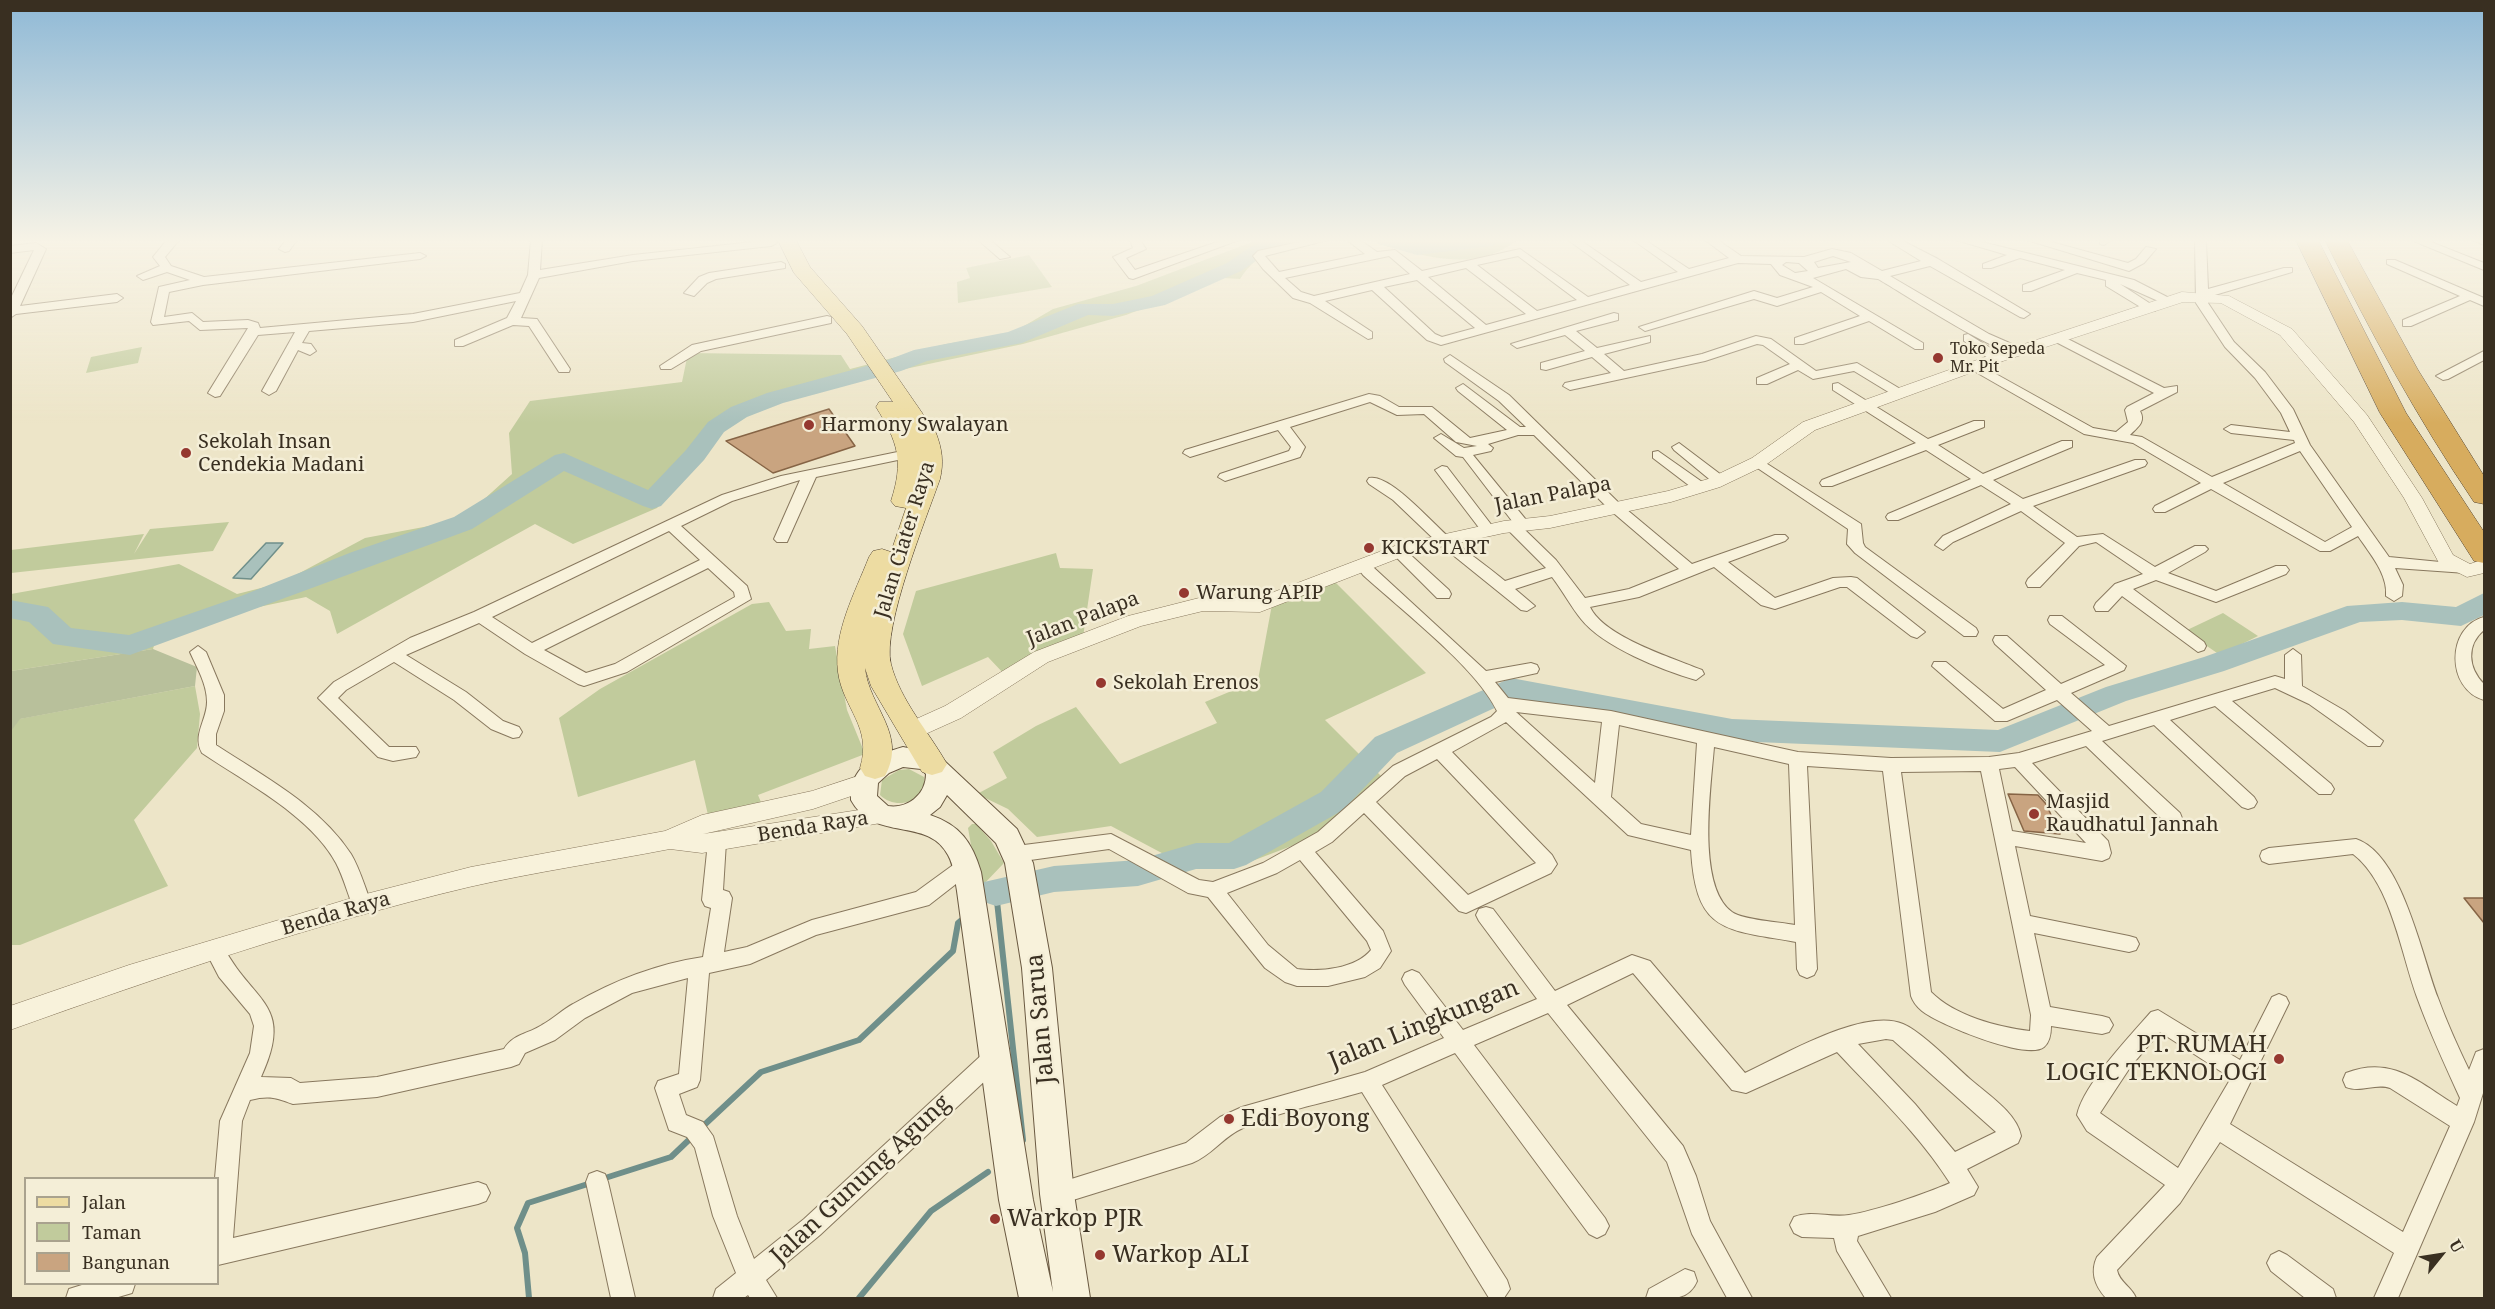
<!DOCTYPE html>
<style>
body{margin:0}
#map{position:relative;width:2495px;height:1309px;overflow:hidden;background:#ede5c8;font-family:"Noto Serif",serif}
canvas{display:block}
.frame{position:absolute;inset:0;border:12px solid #392f21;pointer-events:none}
.legend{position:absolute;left:24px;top:1177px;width:195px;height:108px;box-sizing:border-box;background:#f4eed7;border:2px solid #a9a28e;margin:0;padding:8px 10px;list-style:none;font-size:18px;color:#392f21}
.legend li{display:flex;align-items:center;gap:12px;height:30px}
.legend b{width:30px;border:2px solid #a9a28e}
.north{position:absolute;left:2411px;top:1225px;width:60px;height:60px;-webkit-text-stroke:4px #f4eed7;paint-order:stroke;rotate:60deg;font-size:16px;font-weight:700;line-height:24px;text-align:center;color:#392f21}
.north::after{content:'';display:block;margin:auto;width:21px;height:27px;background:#392f21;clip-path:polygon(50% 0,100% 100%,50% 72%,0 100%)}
</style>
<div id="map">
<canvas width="2495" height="1309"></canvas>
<div class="frame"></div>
<ul class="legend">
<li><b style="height:8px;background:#eddca2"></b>Jalan</li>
<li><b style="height:16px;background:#c1cb9c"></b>Taman</li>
<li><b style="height:16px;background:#c9a480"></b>Bangunan</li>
</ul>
<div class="north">U</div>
</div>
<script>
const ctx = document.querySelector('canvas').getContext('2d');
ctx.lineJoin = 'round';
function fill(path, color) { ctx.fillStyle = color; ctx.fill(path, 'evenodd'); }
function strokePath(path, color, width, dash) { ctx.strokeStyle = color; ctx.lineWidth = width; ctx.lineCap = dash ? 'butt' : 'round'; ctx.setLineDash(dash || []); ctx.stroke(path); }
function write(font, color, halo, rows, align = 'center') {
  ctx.font = font + ' "Noto Serif",serif'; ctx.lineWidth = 5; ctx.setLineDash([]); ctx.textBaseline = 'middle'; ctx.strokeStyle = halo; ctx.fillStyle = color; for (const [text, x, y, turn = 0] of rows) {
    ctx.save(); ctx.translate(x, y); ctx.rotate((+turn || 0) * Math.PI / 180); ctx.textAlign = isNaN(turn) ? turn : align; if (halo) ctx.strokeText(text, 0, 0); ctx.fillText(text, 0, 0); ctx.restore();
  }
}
const green = new Path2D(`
 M1257 240H1319C1284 246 1260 248 1240 279L1224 278 1126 315 1023 344 905 369 768 406 733 423 713 440 657 508 573 544 535 524 337 634 330 611 306 597 159 628 153 649 11 671V594L179 564 237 594 281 583 365 538 461 520 512 474 509 433 530 401 682 382 688 353 841 355 850 369 946 344 1012 333 1053 309 1136 286Z
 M1368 240H1517C1473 276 1417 254 1368 240Z
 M1029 255 1052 287 958 303 957 282 970 278 966 268Z
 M142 347 138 363 86 373 91 357Z
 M229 522 213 551 11 573V550L144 534 134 554 150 529Z
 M1056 553 1060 568 1093 569 1083 637 1005 675 988 657 922 686 903 634 916 591Z
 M1332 579 1426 673 1325 720 1386 781 1352 823 1239 866 1173 859 1111 826 1037 837 1008 809 977 794 1007 778 993 752 1036 726 1076 707 1120 764 1217 723 1205 702 1258 680 1273 599Z
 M769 602 786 631 811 629 809 649 835 646 847 710 865 754 758 795 763 807 709 819 695 760 578 797 559 718 600 689 752 604Z
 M2223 613 2258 636 2220 655 2185 631Z
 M195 686 200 714 197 748 134 820 168 886 20 945H11L10 731 19 719Z
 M909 769 924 777C928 802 896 811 880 795L882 780 899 770Z
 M972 824H976L991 841 1004 863 982 886 978 885 968 828Z`);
const cemetery = new Path2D(`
 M153 649 197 667 195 686 20 719 11 731V671Z`);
const water = new Path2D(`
 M266 543H283L251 579 233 578Z`);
const stream = new Path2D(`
 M996 892 1023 1140
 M982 903 996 892
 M701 1128 761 1072 859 1040 953 951 958 923 964 918
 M602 1179 671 1157 693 1136
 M529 1298 525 1253 517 1228 528 1203 591 1183
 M859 1298 931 1211 988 1172`);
const river = new Path2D(`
 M1270 240H1297L1294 244 1266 254 1241 271 1165 305 1113 316 1088 315 1022 343 927 361 901 371 783 403 747 417 724 432 704 460 661 506 652 509 643 506 564 471 472 529 130 655 53 644 29 622 10 618V600L48 607 71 628 129 635 241 596 352 552 454 517 555 455 564 453 648 490 686 450 708 422 731 407 767 393 885 361 914 350 1008 332 1078 304H1113L1152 296 1227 263 1252 246Z
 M1375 240H1405L1418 243 1446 240H1502L1492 246 1417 255 1378 244Z
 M2484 593V615L2461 626 2402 620 2360 622 2224 671 2126 701 2000 752 1732 741 1514 699 1397 753 1343 810 1246 865 1234 869H1196L1138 886 1054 892 996 906 984 902 979 892 984 882 1054 866 1138 860 1196 843H1229L1321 792 1375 737 1511 678 1732 719 1998 730 2106 687 2204 657 2347 606 2402 602 2456 607Z`);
const building = new Path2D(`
 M829 409 855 446 773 473 726 441Z
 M2008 794 2038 795 2046 804 2060 834 2024 831Z
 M2464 898H2484V923Z`);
const minor = new Path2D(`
 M167 240H179L165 257 171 266 204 277 420 253 426 256 420 259 203 285 169 292 164 317 192 313 203 322 248 320 258 323 260 328 413 314 520 293 528 275 531 240H542L540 270 633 255 771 240 777 243 771 246 633 261 539 278 521 318 537 319 570 369 569 372H559L529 326 513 325 463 346H455V340L507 318 516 301 413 322 309 331 302 343 311 344 316 351 310 355 298 350 276 391 269 395 262 391 295 332 258 335 220 396 215 397 208 393 248 328 200 330 189 321 153 325 151 322 159 287 190 280 167 272 143 280 137 276 160 266 153 257Z
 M286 240H297L289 251 285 252 279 249Z
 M978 240H990L1010 257 1000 259Z
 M1130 240H1140L1146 249 1126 258 1135 270 1223 240H1239L1133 279 1129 278 1113 257 1133 248Z
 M1308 240H1328L1265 256 1279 272 1365 254 1347 240H1360L1377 252 1395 250 1422 271 1520 249 1588 297 1630 285 1568 240H1580L1641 282 1678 272 1633 240H1645L1689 269 1729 258 1705 240H1718L1741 256 1804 257 1832 249 1851 253 1882 271 1921 261 1887 240H1901L1938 259 2030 314 2024 318 2020 317 1930 266 1890 276 1989 334 2021 348V354C2001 358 1901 292 1878 279L1861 277 1846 269 1813 278 1923 343V349H1915L1869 321 1803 344H1795V338L1860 316 1821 292 1777 306 1754 299 1645 331 1639 327 1754 291 1777 298 1813 287 1780 275 1771 264 1738 263 1441 345 1427 340 1372 290 1325 301 1372 332V338L1368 339 1310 303 1293 298 1263 269 1253 256 1258 251ZM1389 256 1410 274 1314 296 1301 292 1285 278ZM1518 256 1577 300 1537 311 1477 265ZM1833 256 1851 262 1818 268 1814 262ZM1786 262 1799 263 1808 271 1795 273 1782 265ZM1466 268 1526 314 1486 325 1428 277ZM1417 280 1475 328 1442 337 1435 334 1384 287Z
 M1956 240H1974L2134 280 2175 301 2173 304H2165L2120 284 2157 308 2155 311H2147L2106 286V280L2077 273 2031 291H2023V285L2065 270 2020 258 1991 268H1983V264L2007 255Z
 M2027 240H2044L2128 263 2136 259 2146 247 2156 249 2144 263 2129 271Z
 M2100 240H2111L2104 245 2100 244Z
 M2195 240H2206L2208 289 2284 268H2292V272L2208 297V303L2234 342 2265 372 2293 409 2310 445 2389 557 2461 564 2466 565 2469 569 2466 573 2395 568 2403 585 2402 596 2394 601 2386 596C2388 574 2370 554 2358 536L2330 551H2320L2211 489 2165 512H2155L2153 509 2155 506 2201 483 2133 443 2084 434 1967 367 1973 363 1978 364 2093 428 2116 432 2128 422 2125 410 2127 407 2154 393 2054 341V335L2058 334 2164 388 2177 386V392L2140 411C2146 422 2138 427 2130 435L2142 437 2212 477 2295 443 2294 440 2231 433 2224 429 2231 425 2290 432 2281 413 2255 378 2225 347 2196 303ZM2300 451 2352 527 2325 542 2223 483Z
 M2411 240H2426L2484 263V270Z
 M2473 240H2484V245Z
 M36 243 46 249 20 306 117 294 123 298 117 302 16 314 10 318V300L34 250 10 253V246Z
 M2387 260H2395L2484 298V306L2470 300 2411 326H2403V320L2460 296 2387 264Z
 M781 262 785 264V268L716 279 707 283 694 296 684 293 699 277 709 273Z
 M1614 313 1618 314V320L1576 331 1597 348 1650 336V342L1604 354 1624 371 1702 354 1756 336 1771 339 1816 371 1857 363 1907 393 1905 396H1895L1854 371 1813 379 1798 370 1767 384H1757V378L1790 364 1763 345 1757 344 1705 361 1570 390 1563 386 1565 383 1611 373 1592 357 1546 370 1541 369V363L1585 351 1565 335 1517 348 1511 344Z
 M827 316 831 317V323L701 351 671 369H661L660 366 692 345Z
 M1968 334 2002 355V361H1992L1964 341V335Z
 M2484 351V360L2448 379 2443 380 2436 376Z
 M1450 355 1509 395 1620 504 1692 564 1775 535H1785L1788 538 1785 541 1728 562 1775 598 1833 578 1851 577 1857 578 1925 632 1917 638 1911 636 1847 587H1840L1775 609 1761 605 1714 567 1639 597 1590 607C1604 637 1673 658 1702 670L1704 674 1696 680C1662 670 1603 647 1581 619 1572 608 1562 590 1552 577L1515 589 1535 606 1527 611 1521 610 1438 543 1393 500 1369 484 1367 481 1369 478C1390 473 1433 524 1450 538 1468 553 1487 566 1505 581L1546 568 1507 529 1505 526 1512 521 1463 457 1456 456 1434 438 1441 434 1464 448 1477 446 1456 442 1424 414 1397 415 1370 402 1290 427 1305 447 1300 457 1225 481 1218 477 1220 474 1289 451 1291 447 1278 430 1190 457 1183 453 1185 450 1369 394 1380 396 1399 407H1432L1470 438 1507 430 1458 391 1456 388 1463 384 1520 427H1526L1499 401 1445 362 1444 359ZM1518 435H1534L1610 510 1679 569 1629 589 1585 598 1556 560 1523 528 1529 524 1527 521 1473 455 1491 451 1493 448 1488 444Z
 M1838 383 1928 439 1974 421H1984V427L1938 445 1983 474 2062 441H2072V447L1993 480 2023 499 2135 460H2145L2147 463 2145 466 2033 506 2077 537 2103 534 2155 567 2195 546H2205L2208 549 2205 552 2168 573 2216 591 2276 566H2286L2289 570 2286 574 2216 602 2156 580 2133 589 2204 642 2206 646 2204 650 2198 652 2122 596 2108 611H2096L2094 607 2096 603 2115 584 2143 574 2096 542 2079 546 2040 587H2028L2026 583 2028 579 2065 543 2021 511 1953 542 1943 550 1935 545 1943 536 2011 504 1981 485 1898 520H1888L1886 517 1888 514 1971 479 1926 450 1832 486H1822L1820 483 1822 480 1916 443 1833 390V384Z
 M1679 443 1724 477 1726 480 1724 483H1714L1674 450 1672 447Z
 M912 449 917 450V456L816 477 787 542H777L774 539 800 480 732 501 681 526 747 586 751 599 627 672 584 686 578 684 525 654 479 623 406 655 466 692 503 721 519 727 522 732 519 737 513 738 491 729 454 700 394 662 346 690 338 698 389 747H416L419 752 416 757 393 761 378 757 318 698 334 682 410 638 474 612 722 495 781 476ZM669 531 700 560 532 643 492 617ZM708 568 734 592 735 597 615 664 586 673 544 650Z
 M1658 451 1705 484 1707 487 1705 490H1695L1653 458V452Z
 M1758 458 1861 524 1863 543 1865 547 1976 628 1978 632 1976 636H1964L1855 553 1847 544 1848 529 1753 465 1751 462 1753 459Z
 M1442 466 1447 467 1493 527 1495 530 1493 533H1483L1435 470Z
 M1398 546 1403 548 1449 590 1451 594 1449 598H1437L1390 551Z
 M1368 566 1373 567 1486 671 1531 663 1537 665 1539 669 1537 673 1495 682 1508 698 1611 711 1798 752 1891 758 1989 757 2019 753 2092 731 2057 700 2007 721H1995L1932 666 1934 662H1946L2003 709 2046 690 1995 644 1993 640 1995 636H2007L2061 684 2105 665 2050 624 2048 620 2050 616H2062L2126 666 2124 670 2071 693 2109 726 2275 676 2285 679V655L2293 649 2301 655 2302 686 2345 711 2383 741 2380 746H2368L2309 704 2275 688 2232 701 2331 784 2334 789 2331 794H2319L2215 706 2170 720 2254 797 2257 802 2254 807 2248 809 2242 807 2154 725 2102 741 2180 813 2182 818 2180 823 2173 825 2166 823 2086 746 2032 763 2108 841 2111 853 2109 858 2102 861 2015 846 2030 916 2129 936 2136 938 2139 944 2136 950 2129 952 2034 933 2050 1007 2102 1016 2109 1018 2113 1025 2109 1032 2102 1034 2051 1026C2051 1033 2050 1042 2044 1047 2027 1061 1938 1024 1922 1011 1917 1007 1913 1002 1911 996L1883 771 1807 766 1817 969 1814 975 1807 978 1800 975 1797 969 1796 942C1725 929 1696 934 1691 850L1628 835 1506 722 1452 752 1552 855 1557 864 1551 873 1466 913 1459 911 1364 813 1332 842 1315 852 1383 931 1391 951 1380 968 1365 977 1328 986H1297L1285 982 1265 968 1208 897 1188 893 1109 849 1016 862 1009 859 1007 854 1009 849 1016 846 1111 834 1199 880 1213 882 1263 863 1318 832 1393 766 1491 717 1497 711C1477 668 1399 608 1363 575L1360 571 1363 567ZM1516 712 1602 722 1595 783ZM1619 725 1697 743 1691 835 1641 824 1611 797ZM1714 747 1789 764 1795 925C1780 922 1743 920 1732 912 1696 886 1711 786 1714 747ZM1437 759 1536 863 1468 895 1376 802 1405 776ZM2015 767 2086 843 2012 831 1999 769ZM1981 771 2031 1015 2030 1031C1997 1027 1955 1016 1931 992L1901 772ZM1300 860 1367 941 1371 950C1355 969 1321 972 1297 969L1268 945 1227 893 1277 873Z
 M2484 617V630C2466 645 2468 668 2484 684V700C2446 689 2446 627 2484 617Z
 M198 646 206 652 224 695V711L216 734V745C263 776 319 805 351 854 360 869 365 888 372 905L369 911 362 913 355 911C348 896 344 878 336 863 311 816 245 782 202 753 192 735 207 720 207 702 207 684 197 668 190 652Z
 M717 835 724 837 726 842 723 890 729 892 732 898 724 952 747 947 812 920 916 892 960 860 967 857 974 860 977 865 974 870 929 905 816 935 750 964 709 973 700 1080 697 1087 679 1094 686 1115 703 1122 713 1136 737 1216 754 1259 804 1219 986 1051 994 1048 1002 1051 1005 1058 1002 1065 820 1235 766 1280 777 1298H750L748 1295 744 1298H713L716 1289 736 1273 713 1216 695 1148 687 1137 669 1130 655 1088 658 1081 679 1074 688 978 632 993 585 1018 555 1040 525 1053 519 1064 511 1067 377 1097 293 1104C276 1098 270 1095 250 1100L242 1121 233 1238 478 1182 486 1185 490 1193 486 1201 478 1204 218 1265V1178H215L220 1121 250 1053 254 1026 250 1014 219 977 205 950 208 944 215 941 222 944C251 1003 296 1002 261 1077L291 1078 300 1083 377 1077 504 1049C513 1034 528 1034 542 1025 553 1019 562 1010 573 1004 613 981 656 964 703 957L711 908 705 906 702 900 708 842 710 837Z
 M2356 839C2402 854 2422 957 2438 998 2447 1023 2458 1047 2469 1070L2476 1052 2484 1049V1090L2474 1122 2398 1298H2374L2394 1253 2220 1142 2180 1203 2117 1270C2119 1282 2132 1287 2136 1298H2106C2095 1286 2090 1272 2097 1257L2165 1185 2087 1131 2077 1115C2083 1085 2130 1036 2151 1012L2158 1010 2240 1060 2272 997 2279 994 2286 997 2289 1003 2230 1124 2403 1232 2450 1126 2390 1088C2375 1083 2361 1093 2346 1087L2343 1080 2346 1073C2393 1055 2419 1083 2457 1106L2460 1098C2445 1065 2430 1033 2418 1000 2401 955 2392 884 2353 854L2269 864 2262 861 2260 856 2262 851 2269 848ZM2160 1032 2231 1078 2178 1168 2100 1113 2131 1066Z
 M1486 907 1493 909 1555 991 1632 955 1650 961 1745 1073C1782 1056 1864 1007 1903 1024 1922 1032 1954 1065 1970 1079 1987 1094 2017 1113 2021 1136L2018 1143 1967 1169 1978 1187 1974 1195 1935 1212 1858 1236 1857 1241 1891 1298H1865L1837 1251 1834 1238 1802 1237 1794 1233 1790 1225 1794 1217C1811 1210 1830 1218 1849 1215 1875 1211 1925 1194 1950 1183 1919 1134 1876 1094 1837 1052L1746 1093 1732 1090 1633 973 1567 1005 1683 1146 1696 1176 1710 1221 1752 1298H1727L1692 1234 1667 1162 1548 1013 1474 1045 1605 1218 1609 1226 1605 1234 1597 1238 1589 1234 1455 1053 1382 1085 1507 1280 1510 1289 1504 1298H1489L1362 1092C1325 1103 1270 1113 1237 1131 1221 1140 1210 1156 1192 1163L1057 1205 1049 1202 1045 1194 1049 1186 1186 1143 1220 1117 1242 1107 1365 1072 1444 1038 1405 985 1402 979 1405 973 1412 970 1419 973 1463 1030 1537 999 1479 921 1476 915 1479 909ZM1886 1039 1893 1040 1996 1132 1955 1152 1915 1104 1858 1044Z
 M597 1171 605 1174 608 1182 635 1298H611L586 1182 589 1174Z
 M2279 1251 2287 1255 2333 1289 2336 1298H2305L2271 1271 2267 1263 2271 1255Z
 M1685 1269 1694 1272 1697 1281C1688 1303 1666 1298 1646 1298L1649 1289Z
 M85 1284H135L132 1293 115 1298H66L69 1289Z`);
const tertiary = new Path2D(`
 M2182 292 2229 296 2292 329 2367 415 2422 498 2453 555 2470 564 2484 559V573L2467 577 2439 563 2404 498 2354 422 2280 335 2221 303 2183 302 2003 361 1815 430 1764 466 1720 487 1671 502 1550 528 1504 533 1412 553 1260 612 1203 611 1141 626 1048 662 961 718 921 736 913 738 905 736 902 730 905 724 945 706 1034 652 1128 616 1203 597 1258 598 1400 544 1504 521 1550 516 1668 491 1708 479 1752 458 1803 422 1991 355Z
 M864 774 872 777 876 783 872 789 813 809 703 834 885 806 893 809 897 815 893 821 702 853 670 849C603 862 535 872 469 887 314 924 161 976 10 1030V1006L129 965 362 895 471 867 665 831 702 815 812 791Z`);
const secondary = new Path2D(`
 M903 747 937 754 1017 829 1033 863 1052 968 1074 1194 1090 1298H1019L999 1200 957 891C955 879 954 865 948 855 928 816 874 843 851 800 849 767 875 755 903 747ZM903 767 921 769 926 774C926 795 907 809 888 806L877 796 878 783 889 773ZM947 795 996 843 1005 863 1022 968 1040 1194 1053 1292 1033 1200 981 872C972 842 960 825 930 815L940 807Z`);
const primary = new Path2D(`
 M778 240H796L810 267 862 326 936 433C942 449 944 462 940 479 926 519 882 627 891 664 900 700 929 732 947 764L942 772 932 775 922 772 871 686 865 668C869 707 908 735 885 776L875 779 865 776 860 768C873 727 843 709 838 672 833 632 855 593 869 557L873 551 882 549 891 552 906 508 895 506 891 501C904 461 898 442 876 407L879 402H893L847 334 794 273Z`);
const motorway = new Path2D(`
 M2296 240H2318L2406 413 2484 532V563L2474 561 2380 413Z
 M2325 240H2347L2418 370 2484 476V504L2474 502C2418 419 2369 330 2325 240Z`);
const markers = [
 [1938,358,6,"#953830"],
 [809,425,6,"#953830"],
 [186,453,6,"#953830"],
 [1369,548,6,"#953830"],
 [1184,593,6,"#953830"],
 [1101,683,6,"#953830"],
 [2034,814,6,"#953830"],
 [2279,1059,6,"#953830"],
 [1229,1119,6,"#953830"],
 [995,1219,6,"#953830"],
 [1100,1255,6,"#953830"]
];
const farPoinames = [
 ["Toko Sepeda",1950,349],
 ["Mr. Pit",1950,367]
];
const poiNames = [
 ["Harmony Swalayan",821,425],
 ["Sekolah Insan",198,442],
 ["Cendekia Madani",198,465],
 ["KICKSTART",1381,548],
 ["Warung APIP",1196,593],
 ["Sekolah Erenos",1113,683],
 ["Masjid",2046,802],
 ["Raudhatul Jannah",2046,825]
];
const streetNames = [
 ["Jalan Palapa",1553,495,-11],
 ["Jalan Ciater Raya",905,540,-73],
 ["Jalan Palapa",1083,619,-21],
 ["Benda Raya",813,827,-9],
 ["Benda Raya",336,914,-16]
];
const nearStreetnames = [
 ["Jalan Sarua",1041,1019,-95],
 ["Jalan Lingkungan",1424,1025,-22],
 ["Jalan Gunung Agung",861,1180,-43]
];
const nearPoinames = [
 ["PT. RUMAH",2267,1045,"right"],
 ["LOGIC TEKNOLOGI",2267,1073,"right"],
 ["Edi Boyong",1241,1119],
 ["Warkop PJR",1007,1219],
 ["Warkop ALI",1112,1255]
];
fill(green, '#c1cb9c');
fill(cemetery, '#b8c09b');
fill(water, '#a9c1bc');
strokePath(water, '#6f8f8a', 1.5);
strokePath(stream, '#6f8f8a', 6);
fill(river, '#a9c1bc');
fill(building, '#c9a480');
strokePath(building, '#866445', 1.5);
strokePath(minor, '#88785e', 2);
strokePath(tertiary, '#88785e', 1);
strokePath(secondary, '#6a5941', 2);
strokePath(primary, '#564631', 1);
strokePath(motorway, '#564631', 1);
fill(minor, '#f8f2db');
fill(tertiary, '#f8f2db');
fill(secondary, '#f8f2db');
fill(primary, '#eddca2');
fill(motorway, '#d7ac5e');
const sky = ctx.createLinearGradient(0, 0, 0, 423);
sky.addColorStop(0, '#8fb9d6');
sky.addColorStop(0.57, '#f7f3e6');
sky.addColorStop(1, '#f7f3e600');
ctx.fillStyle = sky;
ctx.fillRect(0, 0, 2495, 423);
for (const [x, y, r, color] of markers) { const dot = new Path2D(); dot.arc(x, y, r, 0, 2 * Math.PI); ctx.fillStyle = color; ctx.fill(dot); strokePath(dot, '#f4eed7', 2); }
write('16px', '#392f21', '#f4eed7', farPoinames, 'left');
write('20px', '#392f21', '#f4eed7', poiNames, 'left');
write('20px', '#392f21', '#f4eed7', streetNames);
write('24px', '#392f21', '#f4eed7', nearStreetnames);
write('24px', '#392f21', '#f4eed7', nearPoinames, 'left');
</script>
